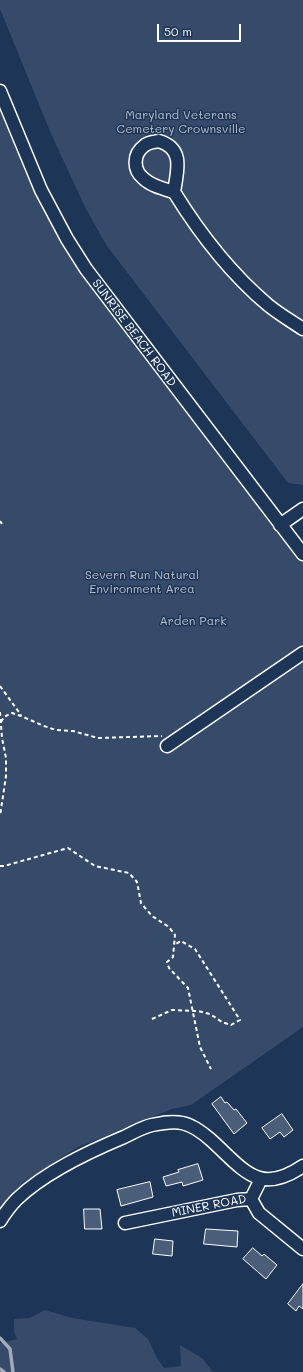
<!DOCTYPE html>
<style>
body{margin:0}
#map{position:relative;width:303px;height:1372px;overflow:hidden;background:#1d3557;font-family:Mali,sans-serif}
canvas{display:block}
.scale{position:absolute;left:157px;top:24px;width:84px;height:18px;box-sizing:border-box;border:2px solid #fff;border-top:0;padding-left:5px;font-size:12px;line-height:14px;white-space:nowrap;color:#fff;-webkit-text-stroke:3px #1d3557;paint-order:stroke}
</style>
<div id="map">
<canvas width="303" height="1372"></canvas>
<div class="scale">50 m</div>
</div>
<script>
const ctx = document.querySelector('canvas').getContext('2d');
ctx.lineJoin = 'round';
function fill(path, color) { ctx.fillStyle = color; ctx.fill(path, 'evenodd'); }
function strokePath(path, color, width, dash) { ctx.strokeStyle = color; ctx.lineWidth = width; ctx.lineCap = dash ? 'butt' : 'round'; ctx.setLineDash(dash || []); ctx.stroke(path); }
function write(font, color, halo, rows, align = 'center') {
  ctx.font = font + ' Mali,sans-serif'; ctx.lineWidth = 3; ctx.setLineDash([]); ctx.textBaseline = 'middle'; ctx.strokeStyle = halo; ctx.fillStyle = color; for (const [text, x, y, turn = 0] of rows) {
    ctx.save(); ctx.translate(x, y); ctx.rotate((+turn || 0) * Math.PI / 180); ctx.textAlign = isNaN(turn) ? turn : align; if (halo) ctx.strokeText(text, 0, 0); ctx.fillText(text, 0, 0); ctx.restore();
  }
}
const green = new Path2D(`
 M0 0H303V485L288 483 107 246 86 209 52 136 0 9Z
 M0 105 27 172 62 244 303 560V1027L191 1105 172 1109 76 1148 23 1183 0 1206Z
 M45 1310 72 1318 135 1328 148 1339 157 1358 164 1368 181 1366 180 1345 202 1358 213 1372H0V1343L17 1339 14 1332V1319L30 1318Z`);
const stream = new Path2D(`
 M0 1338 10 1349 13 1372
 M0 1369 4 1372`);
const building = new Path2D(`
 M221 1097 225 1103 227 1102 234 1110 236 1109 247 1123 234 1134 212 1104Z
 M282 1114 293 1130 284 1137 280 1132 270 1139 262 1128Z
 M198 1164 203 1180 183 1186 182 1182 166 1186 163 1177 179 1172 178 1170Z
 M150 1182 153 1197 121 1206 117 1190Z
 M84 1209H100L102 1229H85Z
 M206 1229 238 1231 237 1247 204 1244Z
 M155 1239 173 1241 172 1256 153 1254Z
 M253 1248 262 1256 264 1254 277 1265 266 1279 243 1259Z
 M303 1284V1309L299 1306 296 1311 288 1304Z`);
const path = new Path2D(`
 M0 521 2 524
 M0 686 21 715
 M0 712 2 738 6 758V776L0 816
 M1 722 4 717 12 713 21 716 44 726 56 730 73 731 98 738 162 736
 M0 866H4L68 848 95 866 129 873 137 882 141 903 152 916 169 927 175 935 173 957 167 962 169 968 188 988 200 1047 211 1069
 M152 1019 172 1010 198 1011 210 1014 222 1022 231 1025 240 1020 195 949 181 941 174 945`);
const minor = new Path2D(`
 M0 91 41 190 67 239 86 269 303 554
 M159 141C185 149 177 171 174 192 164 189 151 186 143 178 133 170 133 154 144 146 148 142 153 142 159 141Z
 M174 192C200 234 230 273 268 305 279 314 291 321 303 329
 M280 525 303 509
 M167 746 303 653
 M251 1199 259 1213 303 1249
 M0 1221C5 1213 10 1206 17 1199 45 1172 88 1152 124 1137 133 1133 142 1127 152 1125 162 1123 172 1121 182 1123 193 1125 203 1133 211 1140 244 1170 259 1196 303 1166
 M125 1223 237 1200 251 1199 261 1179`);
const parkNames = [
 ["Maryland Veterans",181,115],
 ["Cemetery Crownsville",181,129],
 ["Severn Run Natural",142,575],
 ["Environment Area",142,589],
 ["Arden Park",193,621]
];
const streetNames = [
 ["SUNRISE BEACH ROAD",134,333,53],
 ["MINER ROAD",209,1206,-11]
];
fill(green, '#364b69');
strokePath(stream, '#a0aab8', 3.5);
fill(building, '#4a5d79');
strokePath(building, '#fff', 1);
strokePath(minor, '#fff', 15);
strokePath(path, '#fff', 2, [4, 3]);
strokePath(minor, '#1d3557', 12);
write('12px', '#b9c0ca', '#1d3557', parkNames);
write('12px', '#fff', '#1d3557', streetNames);
</script>
